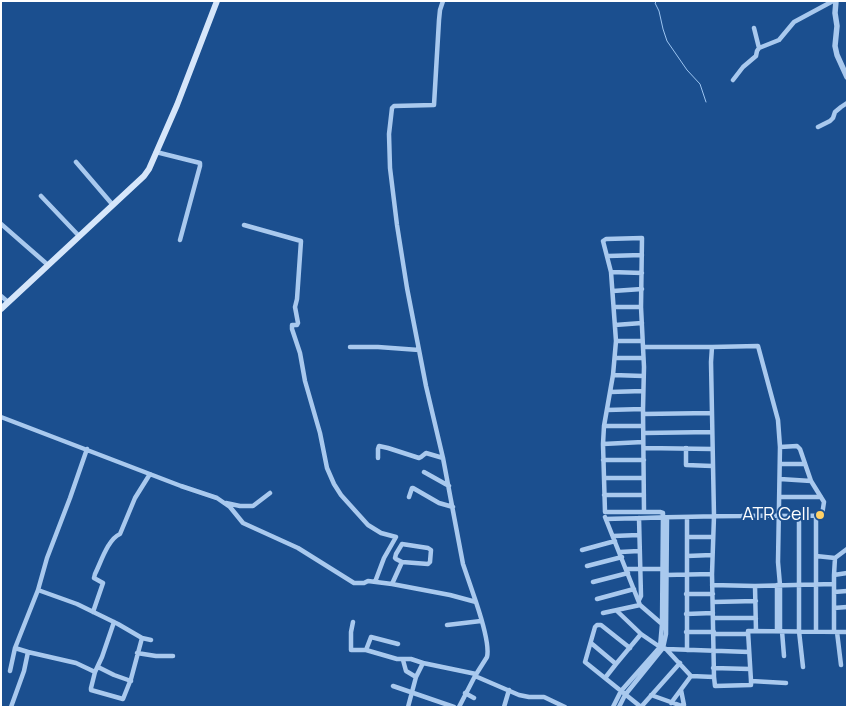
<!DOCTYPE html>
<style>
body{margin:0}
#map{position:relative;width:848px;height:708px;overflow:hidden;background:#1b4f8f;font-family:Manrope,sans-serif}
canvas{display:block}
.frame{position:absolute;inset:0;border:2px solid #fff;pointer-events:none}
</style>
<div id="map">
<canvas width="848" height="708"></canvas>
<div class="frame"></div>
</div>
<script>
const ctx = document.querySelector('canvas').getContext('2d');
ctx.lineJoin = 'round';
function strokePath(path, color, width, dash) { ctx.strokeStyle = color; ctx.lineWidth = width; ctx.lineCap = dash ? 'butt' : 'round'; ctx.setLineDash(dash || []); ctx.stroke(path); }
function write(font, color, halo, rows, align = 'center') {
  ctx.font = font + ' Manrope,sans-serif'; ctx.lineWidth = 4; ctx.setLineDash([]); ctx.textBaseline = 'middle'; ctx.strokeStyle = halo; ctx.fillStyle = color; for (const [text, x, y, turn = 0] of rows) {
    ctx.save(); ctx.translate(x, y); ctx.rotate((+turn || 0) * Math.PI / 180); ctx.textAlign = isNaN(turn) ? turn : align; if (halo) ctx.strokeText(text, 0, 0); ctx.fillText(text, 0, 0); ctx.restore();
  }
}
const stream = new Path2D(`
 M657 1 655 3 659 11 663 29 667 41 687 70 700 84 706 102`);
const minor = new Path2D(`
 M443 1 440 10 439 20 434 105 394 106 392 108 389 134 390 168 397 225 407 288 426 386 443 458 463 564 476 602
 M754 28 759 48
 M733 80 743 67 756 56 757 51 759 48 779 40 794 22 833 1
 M818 127 830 121 833 118 835 112 841 107 847 103
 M156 152 200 163V166L180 240
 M76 162 112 204
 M41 196 79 236
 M1 224 48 265
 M244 225 301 241 297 299 295 307 298 323 297 325H292V329L300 353 305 381 320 433 327 468 334 484 341 495 368 525 381 533 396 537 384 558 375 582
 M608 256 642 255
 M611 272 642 273
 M613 291 642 289
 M1 296 8 302
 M614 307H641
 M615 325 642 323
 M616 341H642
 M350 347H378L419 350
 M643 347H712L758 346 778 420 780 447 778 562 780 585V631
 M712 347 711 362 714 516 712 574 714 677
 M615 358H643
 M613 375 643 376
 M610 392 643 391
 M607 410 643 409
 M643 414 712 413
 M1 417 181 486 217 498 230 507 243 523 298 548 354 583H364L368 581 392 584 450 595 476 602C480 614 490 645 487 657L475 676 519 695 529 697H544L565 707
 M604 426H643
 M644 433 712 432
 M603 444 643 442
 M644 448 712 449
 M686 448V465L712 466
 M378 458V449L379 446 388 448 419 458 421 457 426 453 443 458
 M603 460H644
 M780 464H805
 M424 472 449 486
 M604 478H643
 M780 479 811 481
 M604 495H644
 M409 497 412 488H413L439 503 453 507
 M780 497H821
 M226 503 240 506H253L270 493
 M644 512 643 409 644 367 641 307 642 238 606 239 603 241 611 272 616 341 613 375 604 426 603 444 605 512H660L663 513 662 624 660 647 666 649 691 676 714 677 715 686 751 685V681L786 683
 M799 516V631L803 667
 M605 517 640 605 662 624
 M606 519C651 518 696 516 741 516 768 515 795 517 822 515L824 502 811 481 800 449 797 446 780 447
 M613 536 639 535
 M687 537H713
 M582 550 615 541
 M620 552 639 551
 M687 556 712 555
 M816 556 835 558
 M587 566 622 557
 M626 569H663
 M666 575 712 574
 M834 575 847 573
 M593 582 628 573
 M392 584 402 562 428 564 430 562 431 550 428 548 402 544 396 554 395 558 396 559 402 562
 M712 585 755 586 834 584
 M755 586 756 631
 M38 590 77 604 118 624 142 638 151 640
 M834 592 847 591
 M686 594H713
 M597 599 634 589
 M639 600 641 596 639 518
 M713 602 756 601
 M834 608 847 607
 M93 612 103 583 94 578 95 574C101 562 108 539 120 534L135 498 150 474
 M603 613 640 605
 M686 614 713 613
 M714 618H756
 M353 622 351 632V650H366L397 659H411L423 663
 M447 625 481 621
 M777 631V585
 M782 631 784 656
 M816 631V515
 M686 632H714
 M834 632V575L835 558 847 549
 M837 632 841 665
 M714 634H748
 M591 643 616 664
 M630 648 601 625H597L595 627 585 662 641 707
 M666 649 749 652
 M366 650 371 637 398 644
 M687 650V517
 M28 652 76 663 95 672 102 657 114 622
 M137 653 156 656H173
 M403 660 406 671 416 677
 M98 667 114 675 131 681
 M713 668 750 669
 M10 671 15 648
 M95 672 91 688V690L123 699 131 679 142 638
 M605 678 616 664 641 634
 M751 681 748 631 847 632
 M393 686 454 707
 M465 693 474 698
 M651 695 682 706 684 705 681 690
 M671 703 691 676
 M11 707 24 671 28 652 15 648 38 590 47 558 70 498 87 449
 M408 707 416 677 423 663 476 674
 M459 707 475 676
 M504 707 509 690
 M613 707 621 691 660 647 641 634 617 611
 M619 707 625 695 663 648 666 634 667 518
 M641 707 680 663`);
const tertiary = new Path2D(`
 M836 1 835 13 837 26 835 46 837 55 847 77`);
const secondary = new Path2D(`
 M1 309 144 176 149 169 177 105 217 1`);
const markers = [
 [820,515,5,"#ffd166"]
];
const poiNames = [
 ["ATR Cell",810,515]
];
strokePath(stream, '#9cc4f0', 1);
strokePath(minor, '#a9c9ee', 4.5);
strokePath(tertiary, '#a9c9ee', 5.5);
strokePath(secondary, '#d6e6fa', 6);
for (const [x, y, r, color] of markers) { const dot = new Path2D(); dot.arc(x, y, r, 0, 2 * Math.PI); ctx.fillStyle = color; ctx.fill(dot); strokePath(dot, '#1b4f8f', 2); }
write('18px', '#fff', '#1b4f8f', poiNames, 'right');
</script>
